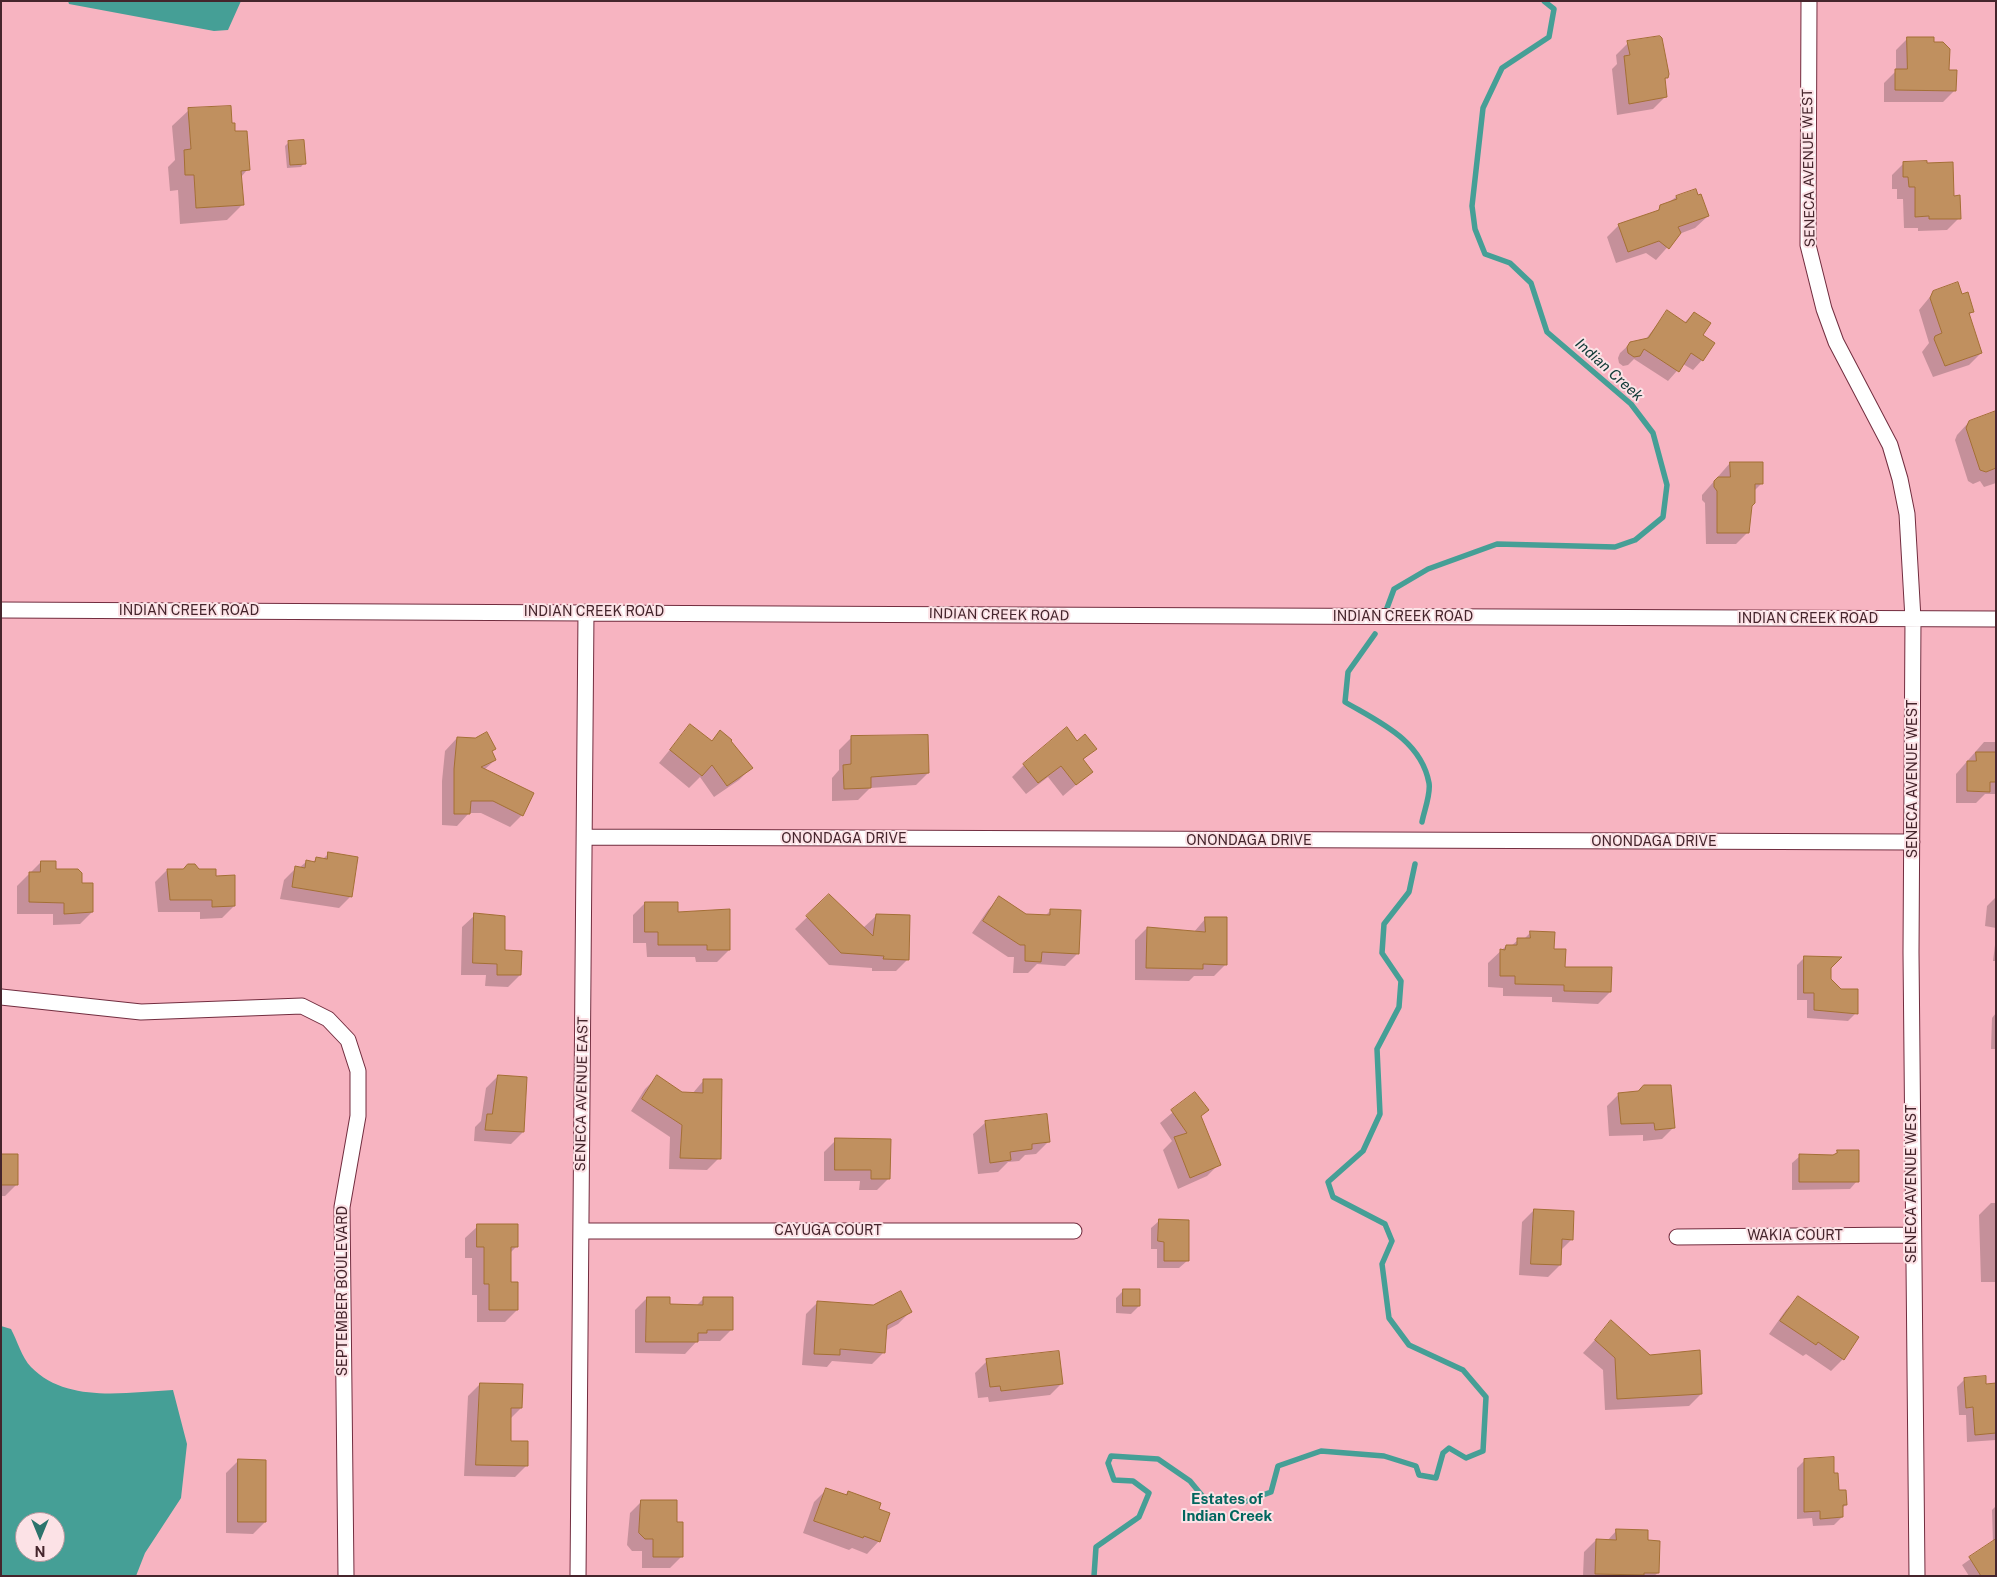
<!DOCTYPE html>
<style>
body{margin:0}
#map{position:relative;width:1997px;height:1577px;overflow:hidden;background:#f7b4c1;font-family:"Public Sans",sans-serif}
canvas{display:block}
.frame{position:absolute;inset:0;border:2px solid #45252c;pointer-events:none}
.north{position:absolute;left:15px;top:1512px;width:50px;height:50px;box-sizing:border-box;background:#fce2e6;border:1px solid #b3969c;border-radius:50%;rotate:180deg;font-size:14px;font-weight:700;line-height:20px;text-align:center;color:#45252c}
.north::after{content:'';display:block;margin:auto;width:18px;height:22px;background:#2c746d;clip-path:polygon(50% 0,100% 100%,50% 72%,0 100%)}
</style>
<div id="map">
<canvas width="1997" height="1577"></canvas>
<div class="frame"></div>
<div class="north">N</div>
</div>
<script>
const ctx = document.querySelector('canvas').getContext('2d');
ctx.lineJoin = 'round';
function fill(path, color) { ctx.fillStyle = color; ctx.fill(path, 'evenodd'); }
function strokePath(path, color, width, dash) { ctx.strokeStyle = color; ctx.lineWidth = width; ctx.lineCap = dash ? 'butt' : 'round'; ctx.setLineDash(dash || []); ctx.stroke(path); }
function write(font, color, halo, rows, align = 'center') {
  ctx.font = font + ' "Public Sans",sans-serif'; ctx.lineWidth = 4; ctx.setLineDash([]); ctx.textBaseline = 'middle'; ctx.strokeStyle = halo; ctx.fillStyle = color; for (const [text, x, y, turn = 0] of rows) {
    ctx.save(); ctx.translate(x, y); ctx.rotate((+turn || 0) * Math.PI / 180); ctx.textAlign = isNaN(turn) ? turn : align; if (halo) ctx.strokeText(text, 0, 0); ctx.fillText(text, 0, 0); ctx.restore();
  }
}
const water = new Path2D(`
 M68 1H241L228 30 214 31 69 4Z
 M1 1326 11 1329C17 1340 22 1358 31 1367 67 1404 127 1392 173 1390L187 1444 181 1498 145 1553 136 1576H1ZM25 1522H55V1552H25Z`);
const shadow = new Path2D(`
 M1908 38 1932 43 1948 71 1955 90 1943 102H1884V83L1896 71V50Z
 M1628 43 1667 77 1664 80 1665 97 1653 109 1617 115 1612 69 1617 64 1616 55Z
 M189 110 231 125 248 169 241 177 243 204 227 220 180 224 178 190 170 191 168 167 175 160 172 126Z
 M289 142 304 163 301 167 287 168 285 146Z
 M1904 163H1952V197L1959 218 1947 230 1918 231V228H1904L1903 199H1897V189H1892V175Z
 M1695 191 1708 216 1695 228 1679 234 1656 260 1646 253 1616 263 1607 237 1619 225 1655 212 1676 197Z
 M1934 292 1961 295 1973 311 1968 316 1981 353 1969 365 1933 377 1922 352 1929 343 1919 310Z
 M1667 312 1684 323 1694 313 1701 336 1702 360 1693 370 1683 364 1668 381 1634 359 1628 365 1623 366 1619 363 1618 358 1620 353 1631 343 1645 340Z
 M1996 413V483L1984 487 1980 481 1973 484 1968 481 1955 440 1957 435 1969 422Z
 M1730 463 1762 483 1754 491 1748 532 1736 544H1706L1705 503 1702 500V495Z
 M690 725 711 742 720 732 751 768 739 780 714 797 700 777 689 788 659 763Z
 M457 738 494 749 491 752 495 760 484 770 522 815 510 827 481 813H469L457 826 442 825V781L445 751Z
 M851 738 928 773 916 785 870 788 858 800 832 801V778L839 770V750Z
 M1984 742H1996V794H1985L1976 803H1956V774Z
 M1077 743 1095 748 1083 760 1092 771 1063 796 1048 777 1026 794 1012 777 1024 765Z
 M329 853 351 896 339 908 280 899 284 880 296 868H299L306 862 312 863 317 858 323 859Z
 M41 862 80 884 92 912 80 924 53 925V914H17V886Z
 M167 870H198L214 877 234 906 222 918 200 919V912H158L155 882Z
 M829 896 863 928 876 916 908 959 896 971H872V968L829 965 795 929Z
 M1996 897V928L1985 926 1987 906Z
 M999 898 1025 915 1045 916 1050 911 1077 954 1065 966 1037 964 1028 973H1013L1014 957H1008L972 933 988 910Z
 M645 903 677 913 729 950 717 962H696L695 957H647L646 943H633V915Z
 M475 915 520 975 508 987 485 986 486 975H461L462 927Z
 M1206 918 1226 964 1214 976H1194L1189 981 1135 980V940L1147 928 1194 932Z
 M1530 933 1553 950 1564 968 1610 992 1598 1004 1552 1002V997L1503 996V988L1488 987V963L1506 946H1511L1518 940H1523Z
 M1996 937V961H1993Z
 M1805 957 1830 968V979L1856 1013 1848 1021 1807 1018V1000H1797V965Z
 M1996 1013V1049H1991L1992 1018Z
 M498 1076 525 1078 523 1132 511 1144 474 1141 475 1127 481 1121 486 1088Z
 M657 1077 681 1093 692 1094 704 1080 719 1158 707 1170 669 1169 670 1137 631 1111 645 1089Z
 M1195 1094 1207 1110 1200 1117 1219 1164 1207 1176 1178 1189 1163 1150 1172 1141 1160 1123Z
 M1619 1094 1674 1127 1662 1139 1643 1141V1135L1609 1136 1607 1106Z
 M986 1122 1048 1142 1036 1154 1025 1155 1019 1161 1008 1162 998 1172 978 1174 973 1134Z
 M836 1140 889 1178 877 1190H859L860 1181H824V1152Z
 M1838 1151 1857 1181 1850 1189 1792 1190V1163L1800 1156H1833Z
 M1 1155 17 1184 5 1196H1Z
 M1991 1203H1996V1282H1981L1979 1215Z
 M1534 1210 1572 1239 1561 1250 1560 1265 1548 1277 1519 1275 1522 1222Z
 M1159 1221 1187 1261 1179 1268H1157V1249H1151V1228Z
 M478 1226 517 1246 510 1253V1283L517 1310 505 1322H477V1295H472V1258H465V1238Z
 M1124 1290 1139 1306 1131 1314 1116 1313V1298Z
 M647 1298 668 1305 696 1306 704 1298 732 1329 720 1341H697L685 1354 635 1353V1310Z
 M1798 1298 1843 1359 1831 1371 1806 1354 1803 1356 1769 1334 1786 1310Z
 M818 1302 910 1312 898 1324 885 1331 884 1352 872 1364 832 1361 827 1367 802 1365 806 1314Z
 M1611 1322 1650 1356 1701 1394 1689 1406 1605 1410 1603 1370 1583 1353Z
 M987 1361 1062 1383 1050 1395 989 1402 988 1397 978 1398 975 1373Z
 M1965 1379 1985 1385H1996V1440L1967 1442 1966 1415H1959L1957 1387Z
 M480 1384 521 1408 510 1419 509 1442 527 1465 515 1477 464 1476 468 1396Z
 M1805 1460 1833 1475 1837 1491 1846 1505 1842 1508V1517L1834 1525 1813 1526 1812 1518 1797 1519V1468Z
 M238 1461 265 1522 253 1534 226 1533V1473Z
 M826 1490 845 1495 848 1492 878 1509 879 1541 867 1554 852 1548 849 1550 803 1533 814 1502Z
 M642 1501 676 1523 682 1556 670 1568H642V1551H632L627 1545 630 1513Z
 M1996 1506V1576H1969L1962 1565 1993 1543 1992 1510Z
 M1617 1530 1646 1542 1658 1573 1654 1576H1583L1584 1552 1596 1540 1607 1541Z`);
const stream = new Path2D(`
 M1387 608 1394 589 1428 569 1497 544 1615 547 1635 540 1663 517 1667 485 1653 433 1631 404 1547 332 1531 283 1510 263 1485 254 1475 229 1472 206 1483 108 1502 68 1549 37 1554 9 1544 1
 M1375 634 1348 672 1345 702C1379 722 1421 740 1429 783 1431 794 1424 811 1422 822
 M1094 1576 1096 1547 1139 1517 1149 1493 1133 1481 1114 1480 1108 1463 1111 1456 1158 1459 1190 1481 1204 1498 1244 1502 1271 1492 1278 1466 1321 1451 1384 1456 1416 1466 1419 1475 1436 1478 1443 1453 1449 1448 1466 1458 1483 1451 1486 1397 1463 1370 1409 1345 1389 1318 1382 1264 1392 1241 1385 1224 1333 1197 1328 1182 1363 1151 1380 1114 1377 1049 1399 1007 1401 981 1382 953 1384 924 1409 892 1415 864`);
const building = new Path2D(`
 M1660 36 1662 38 1669 74 1668 78H1665L1667 97 1629 104 1624 56 1630 55 1627 41Z
 M1907 37H1934V42H1943L1950 49 1949 70H1957L1956 91 1895 90V69H1907Z
 M231 106 232 123H235V131H247L250 170 241 171 244 205 196 208 194 175H185L184 150 191 149 188 108Z
 M304 140 306 164 290 165 288 141Z
 M1927 161V163L1953 162 1954 196 1960 195 1961 219H1929V216L1915 217V187H1909L1908 177H1903V162Z
 M1696 189 1698 195 1701 194 1709 216 1678 227 1681 233 1669 249 1659 241 1628 252 1618 224 1659 210 1660 205 1677 199 1676 196Z
 M1958 282 1962 294 1968 292 1974 312 1969 313 1982 353 1945 366 1934 339 1935 336 1942 333 1930 298 1933 291Z
 M1667 310 1686 323 1694 312 1711 323 1703 335 1715 343 1703 361 1691 353 1679 372 1644 349 1640 356 1634 357 1628 353 1627 347 1630 342 1648 338Z
 M1996 411V468L1986 472 1980 470 1966 428 1969 421Z
 M1730 462H1763V484H1755V503L1752 506 1749 533H1717V491L1714 487V481L1718 477H1730Z
 M690 724 712 741 720 730 732 740 731 741 753 768 727 786 712 765 702 776 670 750Z
 M1067 727 1077 741 1085 734 1097 749 1083 759 1093 772 1076 785 1061 766 1038 783 1023 764Z
 M487 732 496 749 492 751 496 760 481 767 534 793 523 816 493 801H471L470 814H454V769L457 737 475 738Z
 M928 735 929 773 871 777V788L844 789 843 765 851 764V736Z
 M1976 752H1996V782H1990V792L1967 791V761H1976Z
 M328 852 358 857 352 897 292 887 295 866 305 868 306 860 315 862 316 857 327 859Z
 M41 861H56V869H78L82 873V883H93V912L64 914V903L29 902V872H40Z
 M188 864H195L199 869H216V876L235 875V906L212 907V900H170L167 869H183Z
 M829 894 873 936 876 914 910 915 909 960 883 959 884 956 841 953 806 916Z
 M999 896 1026 914 1050 915V909L1081 910 1079 954 1042 952 1041 962 1025 961V945H1020L983 921Z
 M645 902H678V912L730 909V950H707V945H658V932H645Z
 M474 913 505 916V950L522 951 521 975H497V964L473 963Z
 M1205 917H1227V965L1203 964V969L1146 968 1147 927 1205 932Z
 M1530 931 1555 932 1554 949H1566L1565 967H1612L1611 992 1564 991V985L1515 984V976H1500V949L1505 950 1506 945H1517V938H1530Z
 M1804 956 1842 957 1831 968V979L1841 989H1858V1014L1814 1010V993H1804Z
 M498 1075 527 1077 524 1132 485 1130 487 1114H492Z
 M657 1075 682 1092 703 1093V1079H722L721 1159 680 1158 682 1125 642 1099Z
 M1644 1085H1671L1675 1128 1655 1130 1654 1123 1621 1124 1618 1093 1638 1091Z
 M1195 1092 1209 1110 1201 1116 1221 1165 1190 1178 1174 1137 1187 1133 1171 1110Z
 M1047 1114 1050 1142 1032 1144V1149L1010 1152 1011 1160 990 1163 985 1121Z
 M835 1138 891 1139 890 1179H871V1170H835Z
 M1837 1150H1859V1182H1799V1154L1833 1155 1837 1153Z
 M1 1154H18V1185H1Z
 M1534 1209 1574 1211 1573 1240 1562 1239 1561 1265 1531 1264Z
 M1159 1219 1189 1220V1261H1164V1242L1158 1241Z
 M477 1224H518V1247H511V1282H518V1310H489V1284H484V1247H477Z
 M1123 1289H1140V1306H1123Z
 M901 1291 912 1312 887 1325 885 1353 840 1349V1355L814 1354 817 1301 873 1305Z
 M1798 1296 1859 1337 1844 1360 1818 1342 1816 1345 1780 1321Z
 M647 1297H670V1304L703 1305V1297H733V1330H707V1333H698V1342H646Z
 M1611 1320 1650 1355 1700 1350 1702 1394 1617 1399 1615 1358 1595 1340Z
 M1059 1351 1063 1384 1001 1391 1000 1386 990 1387 986 1359Z
 M1986 1376V1384L1996 1383V1433L1975 1435 1973 1407 1966 1408 1964 1378Z
 M480 1383 523 1384 522 1408H511V1441H528V1466L476 1465Z
 M1834 1457V1473H1838L1839 1490H1846L1847 1505H1843V1517L1820 1519V1511L1804 1512V1459Z
 M238 1459 266 1460V1522H238Z
 M826 1488 847 1495 848 1491 881 1503 879 1509 890 1513 880 1542 864 1536 863 1538 814 1521Z
 M641 1500H677V1522H683V1557H653V1539H645L639 1533Z
 M1616 1529 1648 1530V1540L1660 1541 1659 1573H1644V1575L1595 1574 1596 1539 1616 1540Z
 M1996 1539V1576H1981L1969 1557Z`);
const street = new Path2D(`
 M1809 1 1808 245 1824 309 1836 342 1890 445 1900 479 1907 514 1913 619 1911 952 1917 1576
 M1 610C666 612 1331 619 1996 619
 M585 837 1912 842
 M1 997 141 1012 302 1006 328 1019 348 1040 358 1071V1116L342 1207 346 1576
 M581 1231H1074
 M1677 1237 1912 1235
 M578 1576 586 612`);
const streetNames = [
 ["SENECA AVENUE WEST",1809,168,-91],
 ["INDIAN CREEK ROAD",189,611],
 ["INDIAN CREEK ROAD",594,612],
 ["INDIAN CREEK ROAD",999,615,1],
 ["INDIAN CREEK ROAD",1403,617],
 ["INDIAN CREEK ROAD",1808,619],
 ["SENECA AVENUE WEST",1913,779,-90],
 ["ONONDAGA DRIVE",844,839],
 ["ONONDAGA DRIVE",1249,841],
 ["ONONDAGA DRIVE",1654,842],
 ["SENECA AVENUE EAST",582,1094,-89],
 ["SENECA AVENUE WEST",1912,1184,-90],
 ["CAYUGA COURT",828,1231],
 ["WAKIA COURT",1795,1236],
 ["SEPTEMBER BOULEVARD",343,1291,-90]
];
const waterNames = [
 ["Indian Creek",1609,370,42]
];
const neighbourhoodNames = [
 ["Estates of",1227,1499],
 ["Indian Creek",1227,1516]
];
fill(water, '#459f96');
fill(shadow, '#0003');
strokePath(stream, '#459f96', 5.5);
fill(building, '#c0905f');
strokePath(building, '#a36f35', 1);
strokePath(street, '#722d3f', 17);
strokePath(street, '#fff', 15);
write('14px', '#45252c', '#fce2e6', streetNames);
write('italic 15px', '#0f3a36', '#fce2e6', waterNames);
write('bold 15px', '#01665e', '#fce2e6', neighbourhoodNames);
</script>
